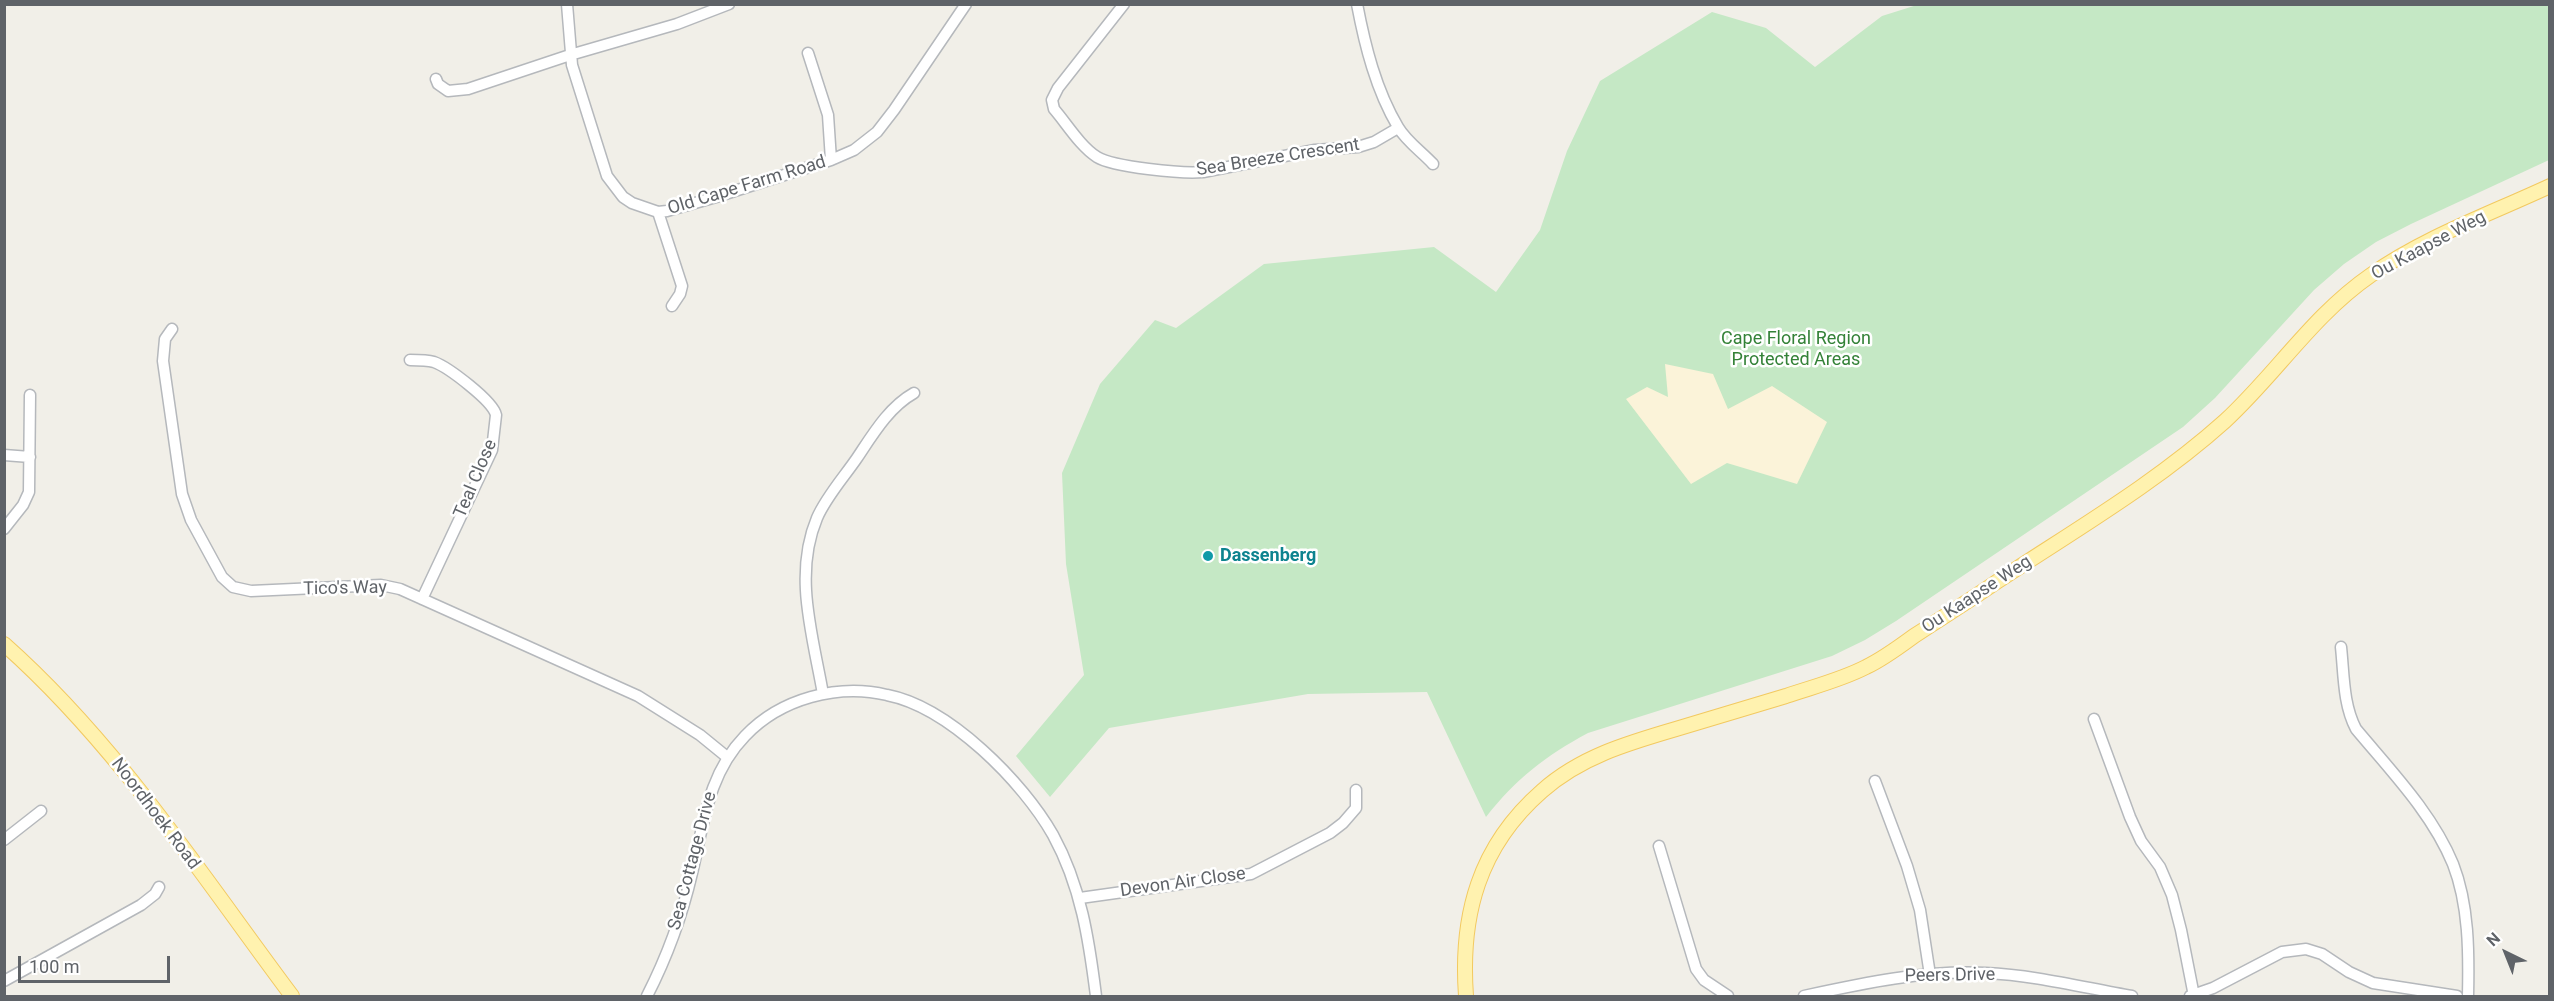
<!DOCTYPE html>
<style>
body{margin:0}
#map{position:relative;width:2554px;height:1001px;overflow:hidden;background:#f1efe8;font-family:Roboto,sans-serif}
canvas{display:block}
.frame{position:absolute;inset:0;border:6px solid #5f6368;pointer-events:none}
.north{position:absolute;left:2476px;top:923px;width:60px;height:60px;-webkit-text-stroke:4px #fff;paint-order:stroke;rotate:317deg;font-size:16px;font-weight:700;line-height:24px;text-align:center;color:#5f6368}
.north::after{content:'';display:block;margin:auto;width:21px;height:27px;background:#5f6368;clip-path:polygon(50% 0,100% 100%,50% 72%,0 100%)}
.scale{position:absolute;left:18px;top:956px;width:152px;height:27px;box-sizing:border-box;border:3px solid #5f6368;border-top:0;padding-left:8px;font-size:18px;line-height:21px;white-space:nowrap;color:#5f6368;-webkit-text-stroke:4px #fff;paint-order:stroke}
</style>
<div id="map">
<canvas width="2554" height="1001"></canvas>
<div class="frame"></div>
<div class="north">N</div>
<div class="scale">100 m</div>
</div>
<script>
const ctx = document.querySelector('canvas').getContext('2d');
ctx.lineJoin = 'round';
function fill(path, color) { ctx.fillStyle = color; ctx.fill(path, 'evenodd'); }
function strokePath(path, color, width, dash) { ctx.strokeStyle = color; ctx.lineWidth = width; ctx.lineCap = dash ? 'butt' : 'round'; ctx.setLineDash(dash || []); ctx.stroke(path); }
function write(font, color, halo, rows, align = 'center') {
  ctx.font = font + ' Roboto,sans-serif'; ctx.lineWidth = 5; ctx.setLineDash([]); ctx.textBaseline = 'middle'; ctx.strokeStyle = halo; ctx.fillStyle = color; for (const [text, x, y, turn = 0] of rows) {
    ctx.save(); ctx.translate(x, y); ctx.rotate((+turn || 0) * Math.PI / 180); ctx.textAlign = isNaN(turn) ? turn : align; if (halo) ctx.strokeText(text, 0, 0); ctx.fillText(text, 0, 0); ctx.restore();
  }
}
const green = new Path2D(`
 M1917 5H2549V160L2411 224 2376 242 2344 264 2314 290 2215 398 2183 427 1896 621 1865 640 1832 656 1588 733C1545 756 1516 779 1486 817L1427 692 1308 694 1109 728 1050 797 1016 756 1084 675 1066 564 1062 473 1100 384 1155 320 1176 328 1264 264 1434 247 1496 292 1540 230 1567 151 1600 81 1712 12 1766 28 1815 67 1882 16Z`);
const sand = new Path2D(`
 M1665 364 1713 374 1728 409 1772 386 1827 422 1797 484 1727 463 1691 484 1626 399 1647 387 1668 397Z`);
const minor = new Path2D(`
 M567 4 572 65 607 176 623 197 632 203 658 212 667 211 716 197 831 160 854 150 877 132 894 110 966 4
 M1124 4 1058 88 1052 100 1054 109C1067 124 1080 146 1097 157 1113 167 1183 174 1203 172L1315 150 1358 147 1374 142 1398 128
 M1357 4C1365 46 1376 90 1398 127 1406 141 1422 152 1433 164
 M808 53 828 115 831 160
 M436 79 438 84 448 91 468 89 570 55 677 24 729 4
 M658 212 682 286 680 294 672 306
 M172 329 165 339 163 361 182 494 191 520 222 577 233 587 251 591 381 585 400 589 638 696 700 735 727 757
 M410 360C418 360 427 360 434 362 448 367 493 401 496 415L492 450 422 599
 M4 455 30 457
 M4 529 23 505 29 492 30 395
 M2341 647C2344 675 2343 704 2356 729 2391 771 2432 813 2453 864 2469 905 2469 953 2468 996
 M823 694C813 636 793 575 817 518 826 497 844 477 857 458 873 434 889 407 914 393
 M2094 719 2130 817 2141 841 2160 867 2172 895 2181 930 2194 996
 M1875 781 1907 866 1920 910 1930 975
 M4 840 41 811
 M1659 846 1696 969 1704 980 1728 996
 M1080 898 1251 874 1330 833 1343 823 1356 808V790
 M4 981 141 905 155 894 159 887
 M647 996C667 957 682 916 692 873 704 823 708 774 745 736 763 717 786 704 811 697 836 690 862 689 887 695 949 707 1023 782 1053 835 1081 886 1089 940 1096 996
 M1804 996C1864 983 1924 970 1986 973 2035 975 2085 988 2132 996
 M2190 996 2213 988 2282 952 2306 949 2322 954 2349 972 2373 983 2457 996`);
const major = new Path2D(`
 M4 644C118 745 202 876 292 996
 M1466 996C1460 915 1479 846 1542 791 1580 757 1628 743 1676 729 1713 718 1749 707 1786 696 1812 687 1841 680 1866 667 1883 659 1899 647 1914 636 1942 618 1970 600 1998 581 2075 530 2156 483 2225 421 2276 374 2313 315 2371 275 2425 237 2490 214 2550 186`);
const markers = [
 [1208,556,6,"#0f9aa8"]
];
const streetNames = [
 ["Sea Breeze Crescent",1278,158,-9],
 ["Old Cape Farm Road",747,186,-17],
 ["Ou Kaapse Weg",2429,246,-28],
 ["Teal Close",476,479,-67],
 ["Tico's Way",345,589,-1],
 ["Ou Kaapse Weg",1977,595,-33],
 ["Noordhoek Road",155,814,53],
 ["Sea Cottage Drive",693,861,-75],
 ["Devon Air Close",1183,883,-8],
 ["Peers Drive",1950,976,-1]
];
const parkNames = [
 ["Cape Floral Region",1796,339],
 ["Protected Areas",1796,360]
];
const cultureNames = [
 ["Dassenberg",1220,556]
];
fill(green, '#c5e8c5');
fill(sand, '#fbf3d9');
strokePath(minor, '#b5b8bc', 13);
strokePath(major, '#f2c960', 16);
strokePath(minor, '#fff', 10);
strokePath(major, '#fff2af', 14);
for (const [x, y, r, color] of markers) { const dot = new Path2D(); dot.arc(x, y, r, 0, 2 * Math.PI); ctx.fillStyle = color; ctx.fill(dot); strokePath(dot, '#fff', 2); }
write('18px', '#5f6368', '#fff', streetNames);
write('18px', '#348238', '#fff', parkNames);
write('bold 18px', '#0d838f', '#fff', cultureNames, 'left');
</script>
